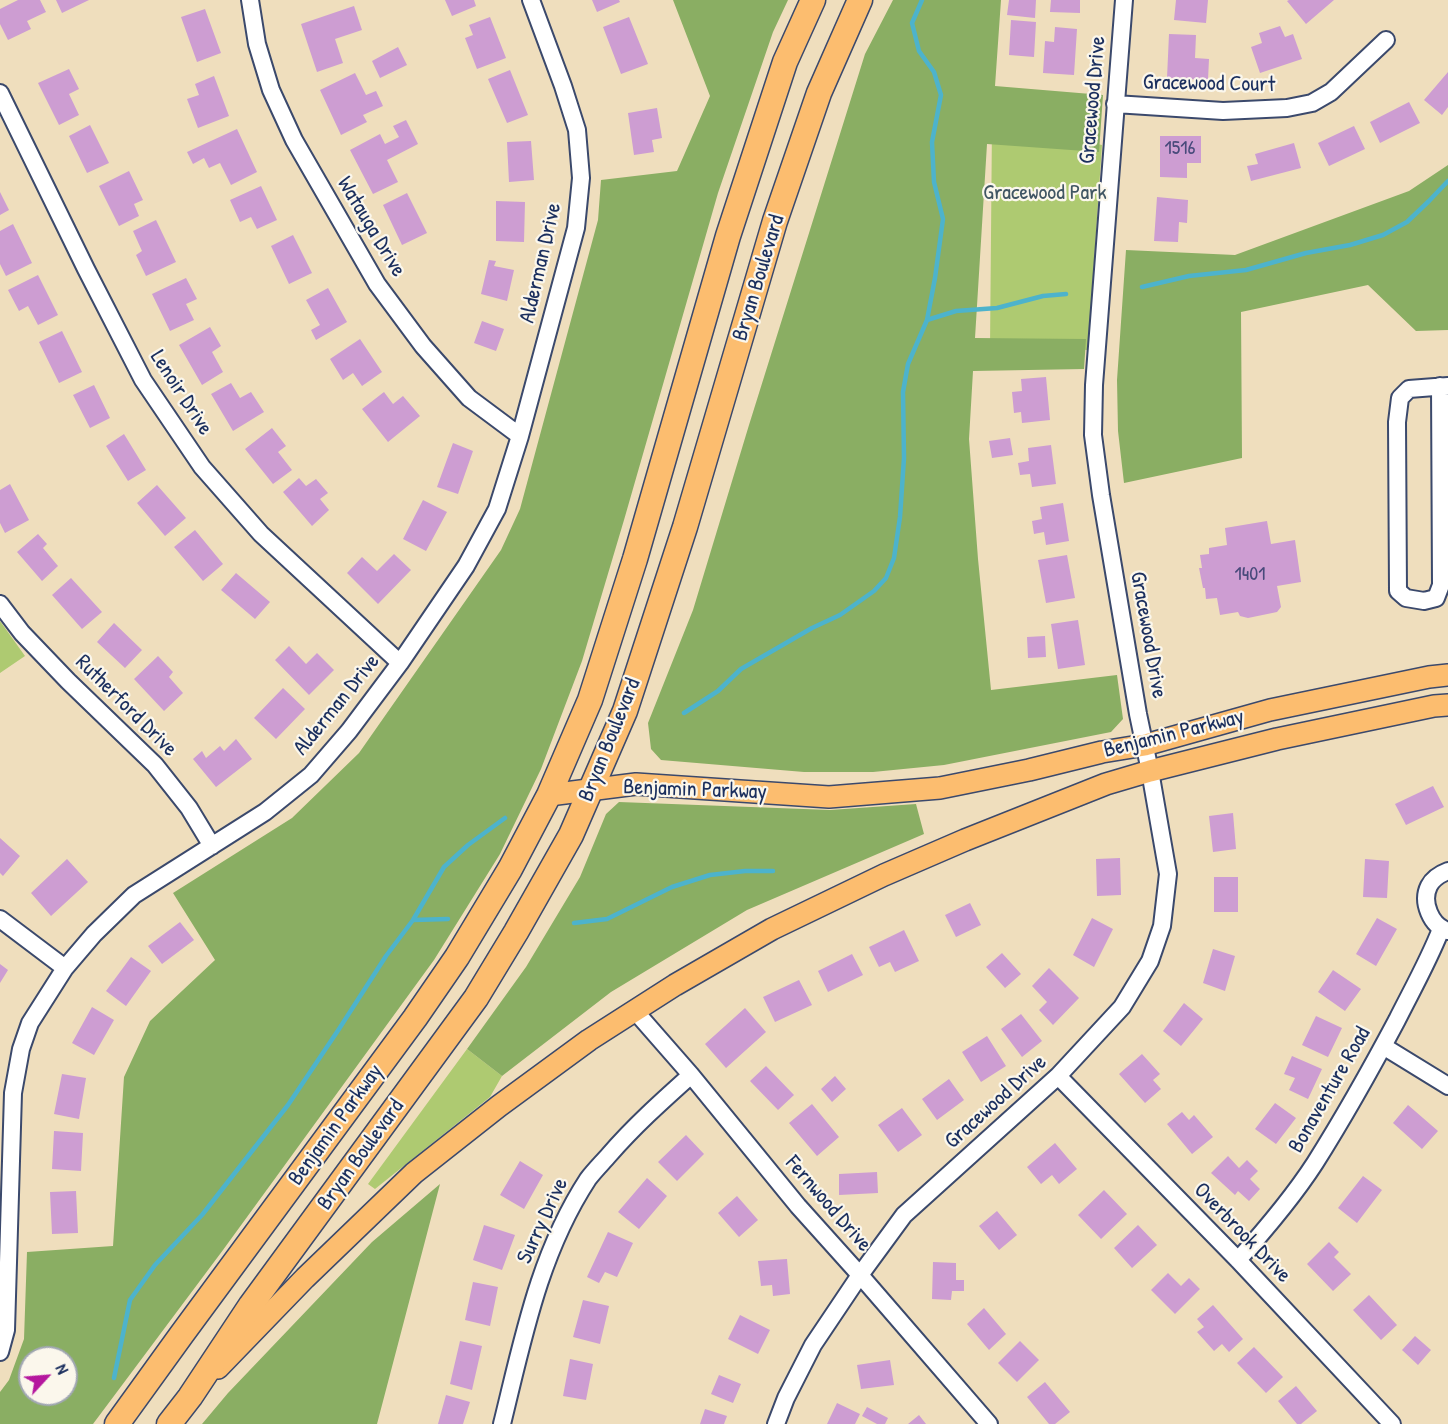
<!DOCTYPE html>
<style>
body{margin:0}
#map{position:relative;width:1448px;height:1424px;overflow:hidden;background:#efdebd;font-family:"Patrick Hand",sans-serif}
canvas{display:block}
.north{position:absolute;left:18px;top:1346px;width:60px;height:60px;box-sizing:border-box;background:#fbf7ec;border:2px solid #a1a7b3;border-radius:50%;rotate:64deg;font-size:16px;font-weight:700;line-height:24px;text-align:center;color:#1b2f5e}
.north::after{content:'';display:block;margin:auto;width:21px;height:27px;background:#b5179e;clip-path:polygon(50% 0,100% 100%,50% 72%,0 100%)}
</style>
<div id="map">
<canvas width="1448" height="1424"></canvas>
<div class="north">N</div>
</div>
<script>
const ctx = document.querySelector('canvas').getContext('2d');
ctx.lineJoin = 'round';
function fill(path, color) { ctx.fillStyle = color; ctx.fill(path, 'evenodd'); }
function strokePath(path, color, width, dash) { ctx.strokeStyle = color; ctx.lineWidth = width; ctx.lineCap = dash ? 'butt' : 'round'; ctx.setLineDash(dash || []); ctx.stroke(path); }
function write(font, color, halo, rows, align = 'center') {
  ctx.font = font + ' "Patrick Hand",sans-serif'; ctx.lineWidth = 4.5; ctx.setLineDash([]); ctx.textBaseline = 'middle'; ctx.strokeStyle = halo; ctx.fillStyle = color; for (const [text, x, y, turn = 0] of rows) {
    ctx.save(); ctx.translate(x, y); ctx.rotate((+turn || 0) * Math.PI / 180); ctx.textAlign = isNaN(turn) ? turn : align; if (halo) ctx.strokeText(text, 0, 0); ctx.fillText(text, 0, 0); ctx.restore();
  }
}
const green = new Path2D(`
 M992 123 1102 145 1088 350 990 348Z
 M0 621 25 656 0 673Z
 M467 1049 502 1076 490 1097 375 1189 368 1184Z`);
const forest = new Path2D(`
 M673 0H788L773 32 718 193 624 520 582 661 541 769 500 854 434 960 223 1250 93 1424H0V1392L9 1380 24 1339 27 1252 113 1246 124 1077 150 1021 215 960 173 893 292 818 359 753 501 550 520 509 598 220 601 180 677 171 710 96ZM30 1358H66V1394H30Z
 M893 0H1001L995 86 1103 95 1099 152 987 144 975 338 1086 339 1084 369 973 371 969 439 978 559 991 690 1117 675 1123 719 1111 732 944 765 873 772H804L661 760 651 749 648 723 693 610 749 425 865 54Z
 M1448 165V330L1416 331 1368 285 1241 312 1242 458 1124 483 1118 431 1117 380 1126 250 1235 255 1409 191Z
 M619 802 830 810 916 804 924 834 747 910 611 992 502 1076 467 1049 526 967 580 877 606 814Z
 M440 1184 377 1424H202L228 1393 372 1242Z`);
const stream = new Path2D(`
 M1142 287 1189 276 1246 270 1306 253 1350 245 1383 235 1407 222 1429 201 1448 181
 M927 320 956 311 997 308 1043 296 1066 294
 M684 713 718 691 741 669 812 628 840 615 874 591 886 578 894 558 900 517 904 458 903 392 908 364 927 320 935 278 943 219 934 182 932 142 941 95 934 72 919 51 912 23 922 0
 M413 920 448 919
 M574 923 607 919 672 887 710 875 745 871H773
 M114 1378 130 1300 155 1265 202 1215 288 1105 339 1029 386 956 413 920 444 867 468 845 505 818`);
const building = new Path2D(`
 M18 0H40L46 12 27 21 31 29 8 40 0 24V9Z
 M56 0H89L62 13Z
 M445 0H474L476 6 452 16Z
 M592 0H619L620 2 597 12Z
 M1009 0H1036L1035 18 1007 15Z
 M1051 0H1080V13L1050 12Z
 M1176 0H1208L1206 23 1174 20Z
 M1289 0H1334L1306 24 1287 1Z
 M354 6 362 30 335 39 343 63 317 72 301 24Z
 M205 9 221 53 197 62 181 17Z
 M490 17 506 58 477 69 465 38 473 35 469 25Z
 M629 17 648 64 621 74 603 27Z
 M1011 20 1036 22 1034 57 1009 55Z
 M1280 26 1285 37 1293 34 1302 59 1260 73 1251 47 1262 43 1259 33Z
 M1055 27 1077 29 1074 75 1043 73 1045 41 1054 42Z
 M1169 34 1196 35 1195 58 1209 59 1208 80 1167 78Z
 M398 47 407 65 380 78 372 61Z
 M69 69 79 89 69 94 79 115 59 125 38 83Z
 M510 70 528 115 507 123 488 79Z
 M1448 72V107L1442 115 1424 100Z
 M355 73 366 95 376 91 383 106 363 115 367 122 341 135 320 90Z
 M214 76 229 116 198 128 187 99 199 95 195 84Z
 M1409 102 1420 123 1380 143 1370 122Z
 M657 108 662 138 652 140 654 152 634 155 628 113Z
 M406 120 418 144 387 160 398 182 373 194 350 150 380 134 385 144 399 137 393 126Z
 M90 125 109 163 87 173 69 136Z
 M1354 126 1365 149 1329 166 1318 143Z
 M237 129 257 172 231 185 220 163 209 168 204 158 193 164 187 152Z
 M1160 136H1201V163H1187V178L1160 177Z
 M531 141 534 180 509 182 507 142Z
 M1294 143 1301 168 1251 181 1247 166 1258 164 1255 154Z
 M129 171 143 200 134 204 139 216 119 226 99 186Z
 M261 186 277 220 257 229 251 217 240 222 230 200Z
 M0 192 9 210 0 215Z
 M407 193 427 233 402 245 383 205Z
 M1157 197 1188 200 1187 223 1179 222 1178 242 1154 241Z
 M496 201 525 202 524 242 496 241Z
 M156 220 176 262 146 276 136 255 142 251 133 231Z
 M13 224 32 263 6 276 0 264V231Z
 M293 235 312 273 289 284 271 246Z
 M489 260 496 261 494 266 514 270 507 301 481 294Z
 M38 275 58 315 38 325 28 306 19 311 8 290Z
 M186 278 197 299 186 304 194 320 170 331 152 294Z
 M328 288 347 322 316 340 311 330 320 325 306 300Z
 M482 321 504 329 496 351 474 343Z
 M210 327 221 346 212 352 223 372 202 385 179 345Z
 M62 331 82 372 59 383 39 342Z
 M360 339 382 372 362 386 353 373 343 380 330 359Z
 M1046 377 1050 420 1022 423 1021 412 1014 413 1012 392 1022 391 1021 379Z
 M231 383 240 398 251 392 264 412 233 431 211 394Z
 M94 385 110 418 90 428 73 395Z
 M384 392 393 404 403 396 420 416 388 442 362 409Z
 M272 428 286 446 278 452 292 470 273 484 245 449Z
 M124 434 146 470 128 481 106 446Z
 M1010 438 1013 455 992 458 989 441Z
 M453 443 473 451 458 494 437 487Z
 M1051 445 1056 484 1032 487 1030 474 1020 475 1018 463 1029 461 1028 448Z
 M299 478 306 486 316 479 328 493 320 499 329 510 312 526 283 492Z
 M10 484 29 520 5 533 0 523V490Z
 M157 485 186 518 165 536 137 503Z
 M423 500 447 512 426 551 403 539Z
 M1063 503 1069 541 1046 545 1044 532 1034 534 1032 521 1042 519 1040 507Z
 M1267 521 1271 544 1295 540 1301 582 1277 586 1281 607 1277 612 1248 618 1240 616 1238 612 1220 615 1217 598 1206 599 1205 588H1203L1199 568H1202L1200 555 1209 554V548L1227 545 1225 528Z
 M195 530 223 564 203 581 174 547Z
 M38 534 47 544 43 548 58 566 42 581 17 552Z
 M394 554 411 570 378 604 347 573 362 557 377 571Z
 M1067 555 1075 598 1046 603 1038 560Z
 M236 573 270 602 255 619 221 590Z
 M71 578 102 612 82 629 52 595Z
 M1078 620 1085 665 1058 669 1051 624Z
 M114 623 142 650 125 668 97 642Z
 M1045 636 1046 657 1028 658 1027 637Z
 M289 646 306 664 317 653 334 670 309 695 275 660Z
 M158 656 173 672 169 677 183 693 164 711 134 679Z
 M283 688 305 709 276 739 254 718Z
 M236 739 252 759 216 787 193 759 202 751 206 758 220 746 224 751Z
 M1433 786 1444 807 1406 825 1395 804Z
 M1233 813 1236 849 1213 852 1209 816Z
 M0 838 20 856 3 876 0 873Z
 M1120 858 1121 895 1097 896 1096 859Z
 M67 859 88 882 51 916 31 893Z
 M1365 859 1389 861 1387 898 1363 897Z
 M1214 877H1238V912H1214Z
 M970 903 981 925 956 937 945 915Z
 M1092 918 1113 929 1094 967 1073 955Z
 M1377 918 1397 929 1376 966 1356 954Z
 M180 922 194 940 162 964 148 946Z
 M904 930 919 961 895 972 890 962 879 967 869 947Z
 M1213 949 1235 956 1225 991 1203 983Z
 M1002 953 1021 974 1005 988 986 967Z
 M852 954 863 975 828 992 818 971Z
 M131 957 151 971 126 1006 106 991Z
 M0 964 8 970 0 983Z
 M1049 968 1079 998 1053 1025 1039 1010 1047 1002 1032 986Z
 M1333 970 1361 989 1345 1011 1318 992Z
 M799 980 812 1005 775 1022 763 997Z
 M1184 1003 1203 1019 1181 1046 1163 1031Z
 M92 1007 114 1020 94 1055 72 1043Z
 M745 1008 766 1032 726 1068 705 1044Z
 M1021 1014 1042 1041 1022 1057 1001 1029Z
 M1316 1016 1342 1028 1328 1057 1302 1045Z
 M987 1036 1006 1066 981 1082 962 1052Z
 M1142 1054 1160 1074 1153 1080 1161 1089 1145 1103 1119 1074Z
 M1292 1056 1322 1069 1308 1099 1289 1090 1295 1078 1284 1074Z
 M766 1066 794 1095 778 1110 750 1081Z
 M62 1074 86 1078 79 1119 54 1114Z
 M835 1076 846 1089 832 1102 821 1089Z
 M949 1079 964 1100 937 1120 922 1099Z
 M1275 1103 1296 1118 1276 1144 1255 1129Z
 M812 1104 839 1137 817 1156 789 1123Z
 M1408 1105 1438 1131 1422 1149 1393 1123Z
 M902 1108 922 1135 898 1152 878 1125Z
 M1182 1112 1189 1120 1194 1115 1213 1137 1192 1154 1167 1124Z
 M54 1131 83 1133 81 1171 52 1169Z
 M686 1135 704 1154 677 1181 658 1162Z
 M1055 1143 1077 1169 1059 1184 1052 1175 1041 1184 1027 1167Z
 M1228 1156 1239 1168 1247 1160 1258 1171 1250 1179 1260 1189 1249 1201 1238 1191 1235 1195 1211 1173Z
 M520 1161 543 1175 524 1209 500 1195Z
 M877 1172 878 1193 839 1195V1174Z
 M1363 1176 1382 1190 1357 1223 1338 1208Z
 M647 1178 667 1196 639 1229 618 1212Z
 M1104 1190 1127 1214 1101 1239 1078 1215Z
 M76 1191 78 1233 52 1234 50 1192Z
 M737 1196 758 1220 739 1237 718 1213Z
 M997 1211 1017 1235 999 1250 979 1226Z
 M484 1225 515 1235 502 1270 473 1260Z
 M1138 1225 1157 1245 1132 1268 1114 1248Z
 M608 1232 633 1243 617 1277 605 1272 599 1283 587 1277Z
 M1329 1242 1339 1252 1334 1257 1351 1274 1333 1291 1307 1264Z
 M787 1259 790 1294 773 1296 772 1285 761 1286 758 1261Z
 M933 1262 956 1263V1280H964V1291H952L951 1300 932 1299Z
 M1168 1273 1181 1286 1189 1278 1200 1289 1175 1314 1151 1290Z
 M473 1282 498 1287 490 1326 465 1320Z
 M1369 1295 1397 1325 1381 1340 1353 1310Z
 M583 1300 609 1306 600 1344 573 1337Z
 M1213 1305 1243 1339 1229 1352 1222 1344 1214 1351 1197 1332 1204 1327 1197 1319Z
 M984 1308 1006 1334 989 1350 967 1324Z
 M740 1315 770 1330 758 1354 728 1339Z
 M1415 1336 1431 1350 1418 1365 1402 1350Z
 M460 1341 482 1346 472 1390 450 1384Z
 M1020 1341 1039 1360 1017 1382 998 1363Z
 M1254 1347 1283 1377 1266 1393 1237 1363Z
 M570 1359 593 1364 586 1400 563 1396Z
 M890 1360 894 1385 861 1389 857 1365Z
 M719 1375 741 1384 733 1403 711 1394Z
 M1045 1382 1070 1412 1055 1424H1049L1027 1397Z
 M1296 1386 1317 1411 1301 1424H1297L1278 1401Z
 M446 1395 470 1402 463 1424H438Z
 M837 1403 860 1414 855 1424H827Z
 M867 1407 888 1418 885 1424H877L862 1416Z
 M705 1409 727 1416 724 1424H700Z
 M919 1415 926 1424H908Z`);
const minor = new Path2D(`
 M250 0 257 44 271 90 294 140 377 284 423 346 469 398 520 436
 M0 93 86 269 143 380 202 467 261 534 400 663
 M1115 104 1223 111 1287 108 1312 103 1331 92 1386 40
 M1440 386 1441 585 1436 598 1424 601 1406 598 1398 591 1397 422 1400 398 1409 389 1448 386
 M0 604 22 633 68 681 155 765 189 808 212 846
 M1448 871C1440 874 1433 878 1429 886 1421 902 1431 926 1448 931
 M0 919 65 968
 M635 1011 691 1075 798 1206 860 1275 989 1424
 M1383 1046 1448 1086
 M1058 1076 1238 1260 1392 1424
 M1238 1260C1265 1230 1293 1197 1315 1163 1344 1117 1371 1069 1397 1020 1412 990 1429 960 1441 929
 M0 1352 6 1330 13 1093 21 1049 30 1023 65 968 94 934 134 895 265 812 311 775 349 731 400 663 466 566 497 509 520 436 576 228 581 178 577 130 563 86 531 0
 M502 1424C523 1339 539 1254 588 1179 594 1171 602 1163 609 1155 634 1126 662 1101 691 1075
 M776 1424 786 1398 813 1345 860 1275 904 1215 1058 1076 1122 1007 1150 961 1162 926 1168 874 1150 771 1138 714 1101 495 1093 435 1094 385 1124 0`);
const major = new Path2D(`
 M549 795 636 784 829 797 940 788 1029 770 1102 752 1145 745 1270 710 1429 677 1448 675
 M218 1368 305 1278 414 1173 499 1106 589 1040 675 985 772 929 884 875 965 840 1106 784 1150 771 1277 739 1434 706 1448 705`);
const highway = new Path2D(`
 M117 1424 182 1334 415 1018 457 957 510 869 549 795 590 700 635 559 728 236 785 62 813 0
 M169 1424 190 1397 251 1305 476 998 516 932 571 835 625 711 685 527 775 221 819 93 860 0`);
const numberNames = [
 ["1516",1180,149],
 ["1401",1250,575]
];
const streetNames = [
 ["Gracewood Court",1209,84,1],
 ["Gracewood Drive",1093,100,-85],
 ["Watauga Drive",371,227,59],
 ["Alderman Drive",541,263,-77],
 ["Bryan Boulevard",759,278,-73],
 ["Lenoir Drive",181,393,57],
 ["Gracewood Drive",1148,635,80],
 ["Alderman Drive",337,705,-51],
 ["Rutherford Drive",126,706,45],
 ["Benjamin Parkway",1174,734,-14],
 ["Bryan Boulevard",610,740,-68],
 ["Benjamin Parkway",695,790,2],
 ["Bonaventure Road",1330,1090,-60],
 ["Gracewood Drive",996,1102,-42],
 ["Benjamin Parkway",336,1125,-54],
 ["Bryan Boulevard",361,1155,-54],
 ["Fernwood Drive",828,1204,49],
 ["Surry Drive",543,1221,-65],
 ["Overbrook Drive",1242,1233,46]
];
const parkNames = [
 ["Gracewood Park",1045,193]
];
fill(green, '#aeca71');
fill(forest, '#8aae63');
strokePath(stream, '#4db3cc', 4.5);
fill(building, '#cd9dd2');
strokePath(minor, '#3b496c', 20);
strokePath(major, '#3b496c', 24);
strokePath(highway, '#3b496c', 27);
strokePath(minor, '#fff', 16);
strokePath(major, '#fcbd6f', 21);
strokePath(highway, '#fcbd6f', 24);
write('20px', '#484a7b', null, numberNames);
write('22px', '#1b2f5e', '#fbf7ec', streetNames);
write('22px', '#405663', '#fbf7ec', parkNames);
</script>
